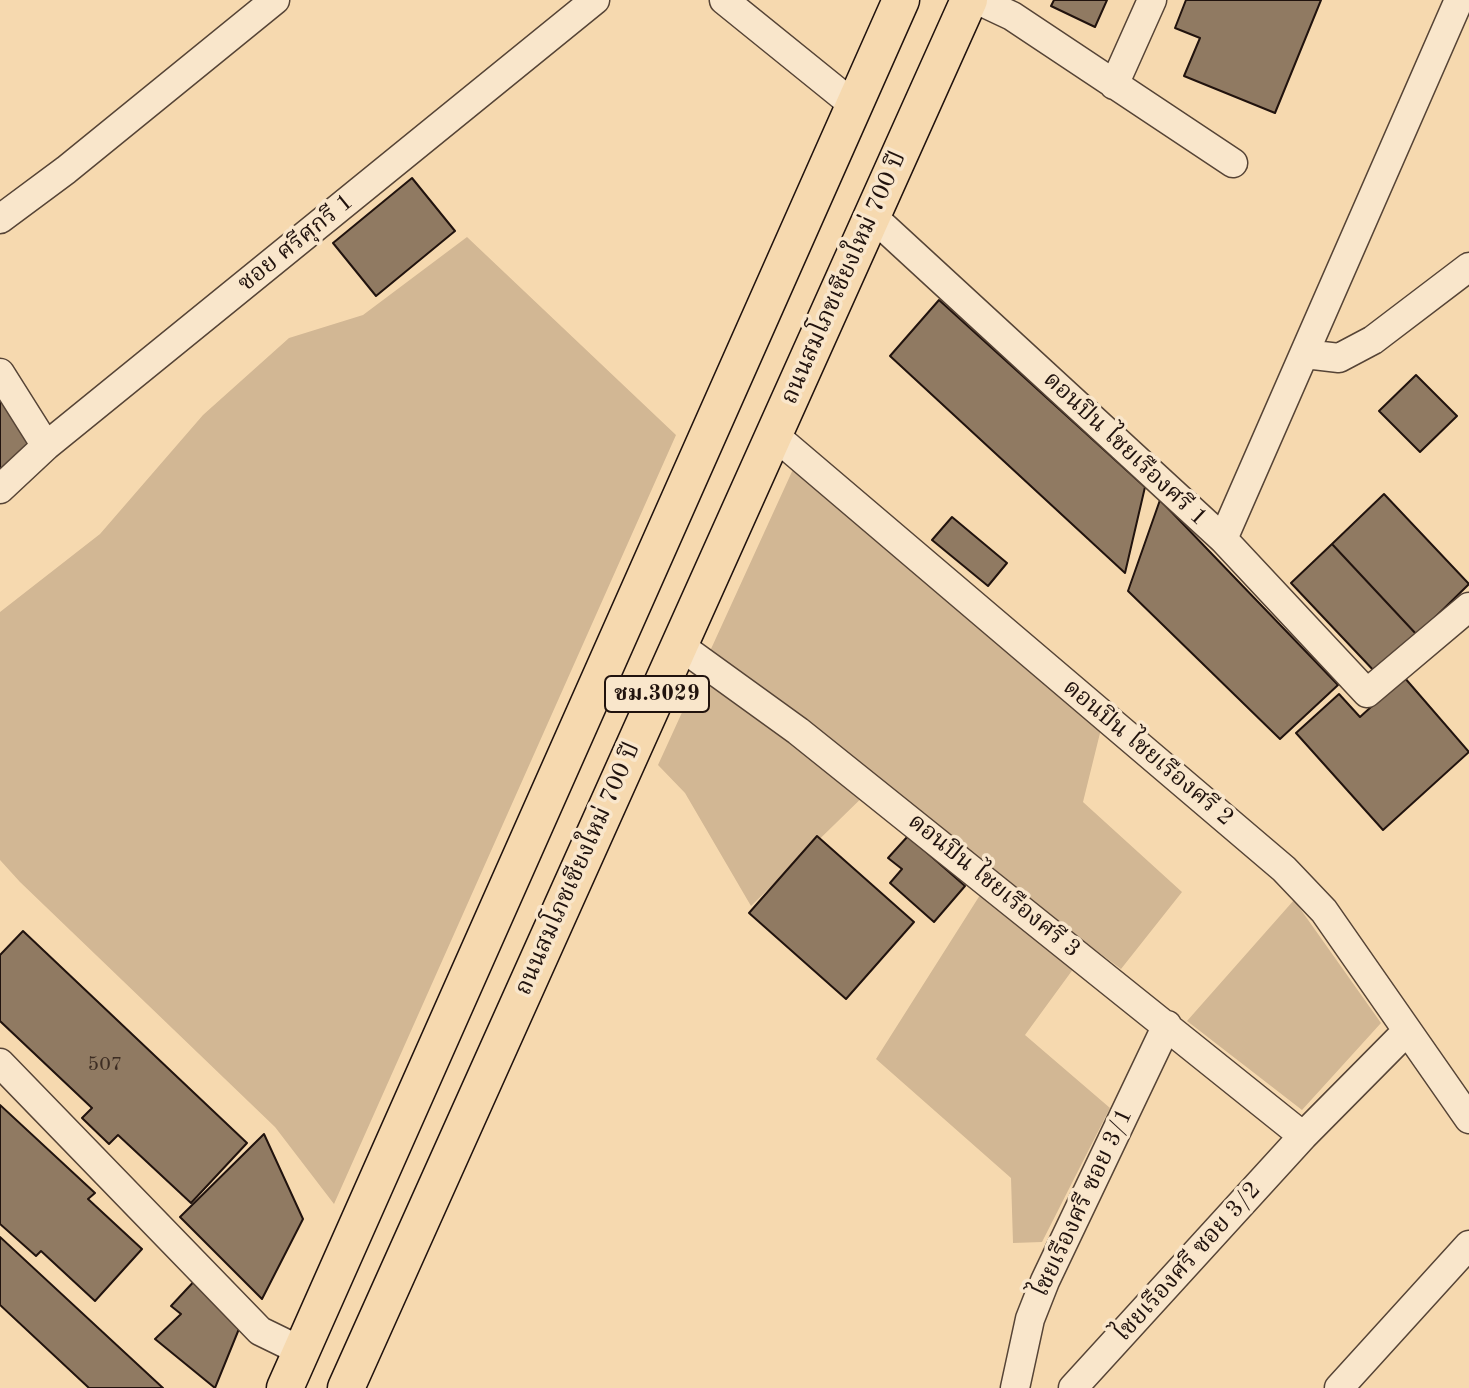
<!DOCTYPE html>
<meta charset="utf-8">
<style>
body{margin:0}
canvas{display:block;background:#f6d9af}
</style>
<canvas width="1469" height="1388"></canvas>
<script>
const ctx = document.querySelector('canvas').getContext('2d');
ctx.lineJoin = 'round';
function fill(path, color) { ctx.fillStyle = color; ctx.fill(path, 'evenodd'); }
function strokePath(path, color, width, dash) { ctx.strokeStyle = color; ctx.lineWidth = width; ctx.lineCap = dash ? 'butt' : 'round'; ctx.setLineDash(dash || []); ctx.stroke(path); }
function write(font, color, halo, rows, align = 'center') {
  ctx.font = font + ' "Old Standard TT","Noto Serif Thai",serif'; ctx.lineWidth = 7; ctx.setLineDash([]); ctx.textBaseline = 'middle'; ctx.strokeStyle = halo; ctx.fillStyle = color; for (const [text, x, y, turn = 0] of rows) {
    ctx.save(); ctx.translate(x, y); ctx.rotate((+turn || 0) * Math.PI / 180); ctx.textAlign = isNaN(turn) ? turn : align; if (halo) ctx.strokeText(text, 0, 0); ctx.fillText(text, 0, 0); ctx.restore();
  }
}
const green = new Path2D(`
 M467 237 676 435 334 1204 275 1127 20 882 0 860V612L100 534 203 415 289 338 363 315Z
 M795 465 1102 725 1083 802 1182 892 1121 969 1090 946 1025 1035 1110 1108 1042 1242 1013 1243 1011 1178 876 1059 994 873 877 783 751 906 685 793 658 765Z
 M1294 900 1381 1023 1302 1110 1187 1021Z`);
const building = new Path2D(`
 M1054 0H1107L1095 27 1051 6Z
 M1186 0H1321L1275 113 1184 76 1200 38 1175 28Z
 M412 178 455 231 376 296 333 243Z
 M939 300 1145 487 1125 573 890 356Z
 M1416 375 1457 416 1420 452 1379 411Z
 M0 397 30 446 0 471Z
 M1384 494 1469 584 1417 635 1332 544Z
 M1160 500 1338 685 1280 739 1128 591Z
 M952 517 1007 563 988 586 932 540Z
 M1332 544 1417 635 1376 673 1291 583Z
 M1404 677 1469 752 1383 830 1296 733 1339 694 1360 717Z
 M817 836 914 922 846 999 749 913Z
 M908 836 965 886 934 922 890 883 902 869 888 858Z
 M23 931 247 1143 191 1203 118 1135 109 1144 82 1118 92 1108 0 1021V955Z
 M0 1105 95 1193 88 1199 142 1249 95 1301 41 1251 36 1256 0 1224Z
 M264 1134 303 1219 262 1299 180 1217Z
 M0 1237 163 1388H89L0 1305Z
 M199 1276 243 1319 215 1388 155 1339 181 1314 171 1306Z`);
const minor = new Path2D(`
 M724 0 855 106
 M978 0 1012 16 1233 163
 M1114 85 1152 0
 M872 216 1223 539 1367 693 1469 607
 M0 219 66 170 275 0
 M1305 354 1339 358 1373 340 1469 267
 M0 373 46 446
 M774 435 1284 869 1324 911 1469 1119
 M0 489 46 446 595 0
 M1223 539 1459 0
 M679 645 798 731 1303 1136
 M0 1063 260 1331 301 1351
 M1015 1388 1030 1319 1045 1281 1167 1025
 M1073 1388 1303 1136 1407 1031
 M1339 1388 1469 1245`);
const major = new Path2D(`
 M285 1388 901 0
 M346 1388 969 0`);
const numberNames = [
 ["507",105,1065]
];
const shields = [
 [657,694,104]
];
const shieldNames = [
 ["ชม.3029",657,694]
];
const streetNames = [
 ["ซอย ศรีศุกรี 1",296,243,-39],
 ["ถนนสมโภชเชียงใหม่ 700 ปี",844,278,-66],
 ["ดอนปิน ไชยเรืองศรี 1",1125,449,43],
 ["ดอนปิน ไชยเรืองศรี 2",1148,753,40],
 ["ถนนสมโภชเชียงใหม่ 700 ปี",578,869,-66],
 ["ดอนปิน ไชยเรืองศรี 3",994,886,39],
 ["ไชยเรืองศรี ซอย 3/1",1083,1203,-65],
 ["ไชยเรืองศรี ซอย 3/2",1188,1262,-48]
];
fill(green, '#d2b794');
fill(building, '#907a62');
strokePath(building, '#21130e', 2);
strokePath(minor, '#564436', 31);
strokePath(major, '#21130e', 39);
strokePath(minor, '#f9e6cb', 28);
strokePath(major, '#f6d9af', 36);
write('20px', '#3d2d23', null, numberNames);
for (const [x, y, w] of shields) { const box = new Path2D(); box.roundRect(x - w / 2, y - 18, w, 36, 6); ctx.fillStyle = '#f9e6cb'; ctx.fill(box); strokePath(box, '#21130e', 2); }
write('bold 22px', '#21130e', null, shieldNames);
write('24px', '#21130e', '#f9e6cb', streetNames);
</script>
